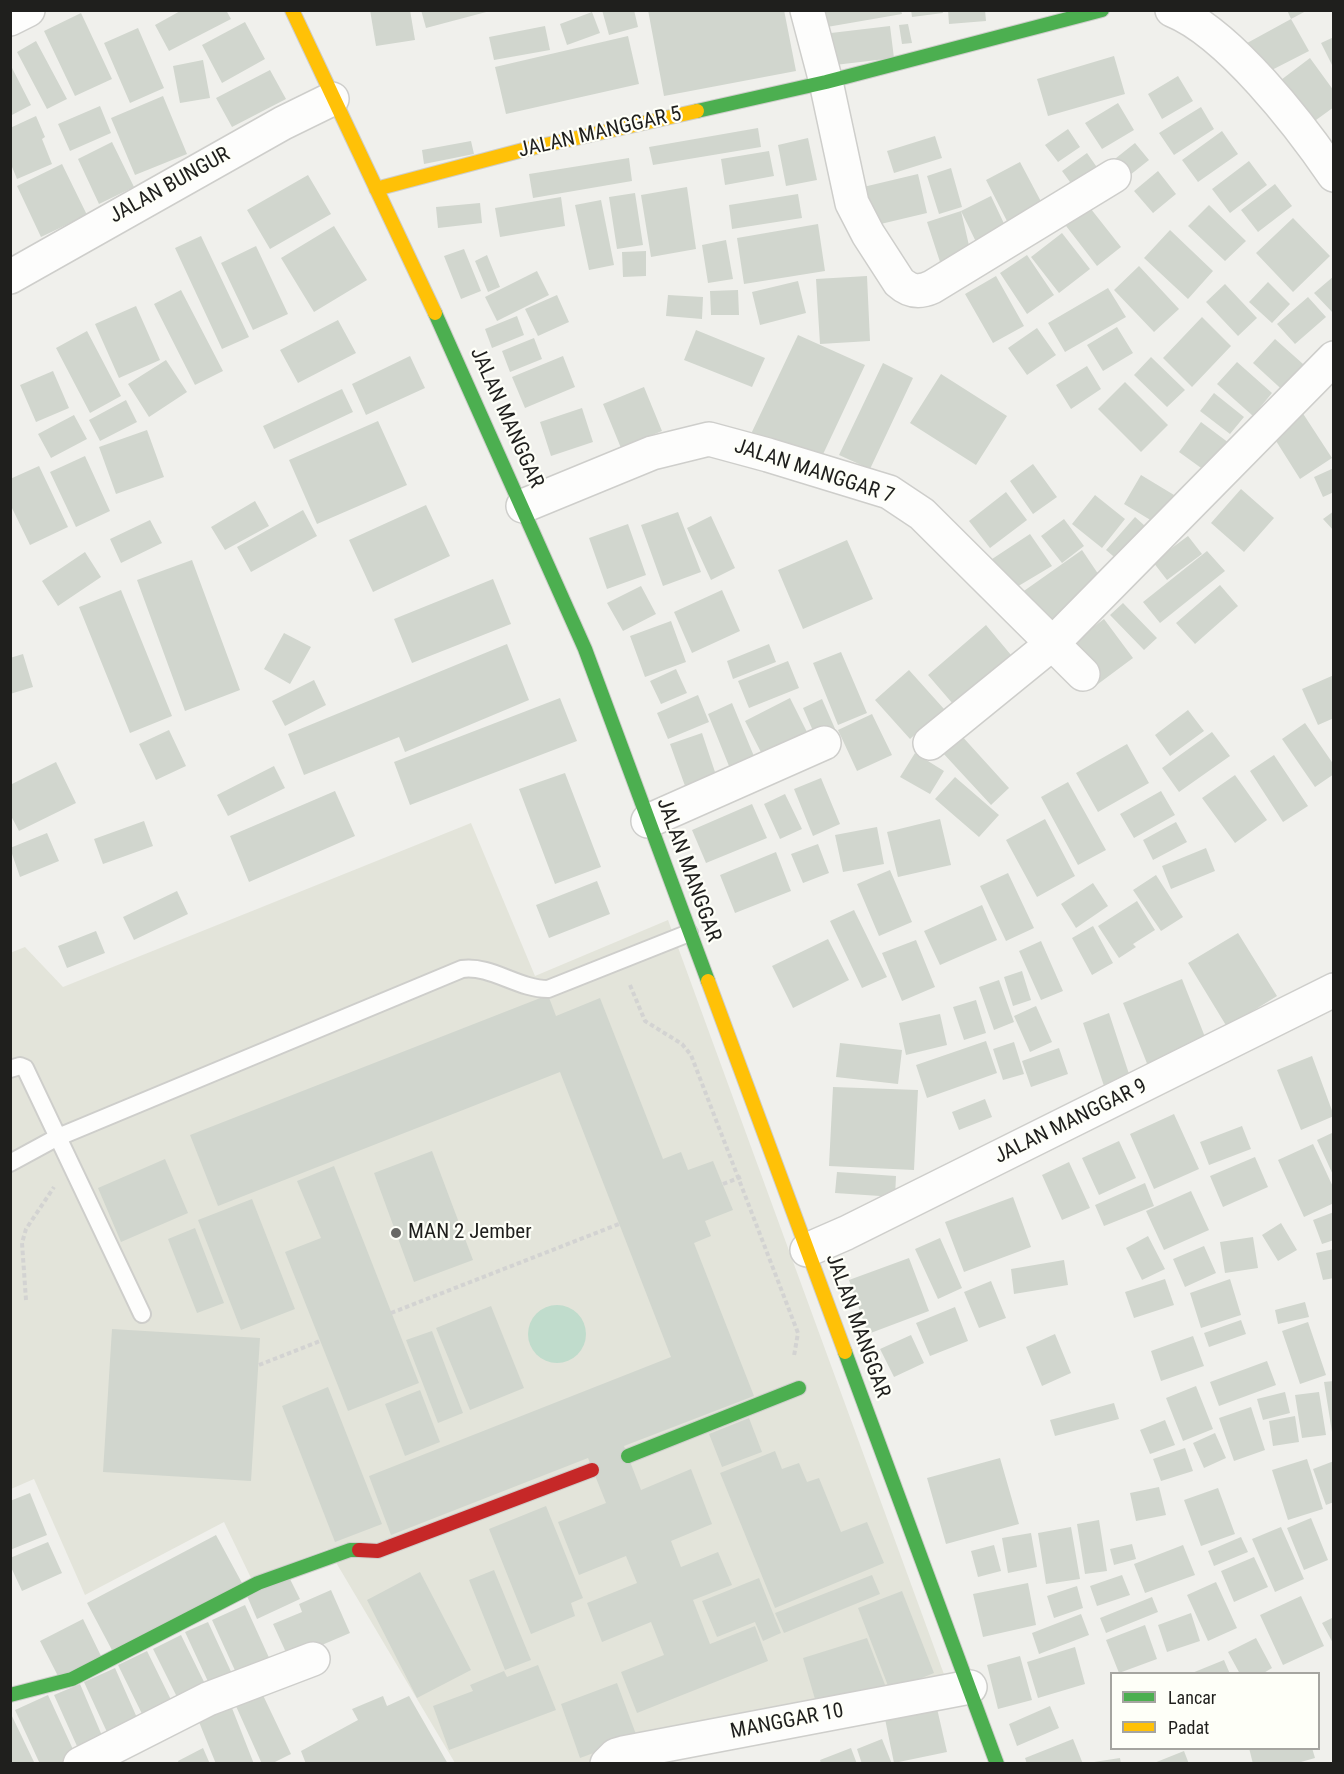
<!DOCTYPE html>
<style>
body{margin:0}
#map{position:relative;width:1344px;height:1774px;overflow:hidden;background:#f0f0ec;font-family:"Roboto Condensed",sans-serif}
canvas{display:block}
.frame{position:absolute;inset:0;border:12px solid #1f1f1d;pointer-events:none}
.legend{position:absolute;left:1110px;top:1672px;width:210px;height:78px;box-sizing:border-box;background:#fefff8;border:2px solid #a5a5a0;margin:0;padding:8px 10px;list-style:none;font-size:18px;color:#1f1f1d}
.legend li{display:flex;align-items:center;gap:12px;height:30px}
.legend b{width:30px;border:2px solid #a5a5a0}
</style>
<div id="map">
<canvas width="1344" height="1774"></canvas>
<div class="frame"></div>
<ul class="legend">
<li><b style="height:8px;background:#4caf50"></b>Lancar</li>
<li><b style="height:8px;background:#ffc107"></b>Padat</li>
</ul>
</div>
<script>
const ctx = document.querySelector('canvas').getContext('2d');
ctx.lineJoin = 'round';
function fill(path, color) { ctx.fillStyle = color; ctx.fill(path, 'evenodd'); }
function strokePath(path, color, width, dash) { ctx.strokeStyle = color; ctx.lineWidth = width; ctx.lineCap = dash ? 'butt' : 'round'; ctx.setLineDash(dash || []); ctx.stroke(path); }
function write(font, color, halo, rows, align = 'center') {
  ctx.font = font + ' "Roboto Condensed",sans-serif'; ctx.lineWidth = 4.5; ctx.setLineDash([]); ctx.textBaseline = 'middle'; ctx.strokeStyle = halo; ctx.fillStyle = color; for (const [text, x, y, turn = 0] of rows) {
    ctx.save(); ctx.translate(x, y); ctx.rotate((+turn || 0) * Math.PI / 180); ctx.textAlign = isNaN(turn) ? turn : align; if (halo) ctx.strokeText(text, 0, 0); ctx.fillText(text, 0, 0); ctx.restore();
  }
}
const built = new Path2D(`
 M471 823 535 976 668 920 945 1677 597 1763H455L328 1549 251 1578 224 1522 85 1595 34 1479 11 1489 10 953 25 947 63 987Z`);
const water = new Path2D(`
 M528 1334a29 29 0 1 1 58 0a29 29 0 1 1-58 0Z`);
const building = new Path2D(`
 M182 10H226L231 19 169 51 155 25Z
 M370 10H410L415 40 376 46Z
 M421 10H490V11L426 28Z
 M602 10H634L638 27 609 35Z
 M648 10H784L796 71 664 96Z
 M824 10H901L902 14 827 27Z
 M911 10H942L943 13 912 17Z
 M948 10H985L986 21 949 24Z
 M1287 10H1308L1291 19Z
 M592 12 600 33 567 45 560 24Z
 M81 13 112 79 75 96 44 31Z
 M1291 19 1309 51 1262 75 1238 48Z
 M245 22 265 59 222 83 202 45Z
 M908 24 912 43 902 44 899 25Z
 M545 26 550 50 494 60 489 37Z
 M890 26 894 58 835 65 831 33Z
 M138 28 164 88 130 103 104 43Z
 M628 36 639 84 506 114 495 67Z
 M1334 37V69L1321 43Z
 M36 41 67 99 47 109 17 52Z
 M1114 56 1125 94 1048 116 1037 79Z
 M1310 58 1334 91V107L1305 128 1273 86Z
 M203 60 210 98 180 103 173 66Z
 M10 64 31 105 10 116Z
 M270 70 286 99 232 127 216 98Z
 M1178 76 1193 101 1162 119 1148 94Z
 M163 96 187 154 135 175 111 118Z
 M1118 103 1134 130 1102 149 1085 123Z
 M100 106 111 133 70 151 58 124Z
 M1201 107 1214 129 1174 155 1159 133Z
 M36 116 45 137 42 139 52 164 17 179 10 162V128Z
 M758 128 761 147 653 165 649 147Z
 M1068 129 1080 147 1058 162 1045 145Z
 M1222 131 1238 154 1198 182 1182 160Z
 M935 136 942 158 894 173 887 151Z
 M808 138 817 180 786 186 778 145Z
 M471 141 474 154 424 164 422 150Z
 M112 142 134 187 99 204 78 159Z
 M1135 143 1149 160 1125 179 1111 162Z
 M769 151 774 176 725 185 721 159Z
 M1087 153 1103 176 1078 193 1062 171Z
 M629 158 632 181 533 198 529 174Z
 M1249 161 1267 185 1230 213 1212 189Z
 M1020 162 1045 209 1010 227 986 180Z
 M62 164 87 215 41 237 17 186Z
 M951 168 962 207 939 214 927 176Z
 M1158 171 1176 194 1153 213 1134 191Z
 M918 174 927 213 868 227 859 188Z
 M308 175 331 214 270 249 247 210Z
 M1275 184 1292 206 1258 232 1241 210Z
 M687 187 696 249 651 257 641 195Z
 M635 193 643 245 617 249 609 197Z
 M798 194 802 218 732 229 729 205Z
 M991 196 1008 232 978 246 961 211Z
 M561 197 565 226 500 237 495 208Z
 M601 200 614 265 589 270 575 205Z
 M480 203 482 223 438 228 436 207Z
 M1087 204 1121 247 1097 266 1063 222Z
 M1209 205 1246 241 1225 261 1188 226Z
 M961 211 971 254 942 268 927 222Z
 M1293 218 1330 256 1293 292 1256 253Z
 M818 224 825 271 744 284 737 238Z
 M334 226 367 280 314 312 281 258Z
 M1170 230 1213 271 1188 299 1144 258Z
 M1062 233 1090 269 1059 293 1031 257Z
 M201 236 249 337 222 349 175 248Z
 M726 240 733 279 708 283 702 245Z
 M256 246 288 314 253 330 221 263Z
 M464 249 481 291 461 299 444 256Z
 M646 251V276L623 277 622 252Z
 M487 255 500 287 488 292 475 261Z
 M1027 255 1054 295 1027 314 1000 273Z
 M1139 266 1179 309 1154 332 1114 290Z
 M537 271 549 295 497 321 485 297Z
 M867 276 870 341 820 344 816 279Z
 M996 276 1024 326 993 343 965 294Z
 M1334 276V314L1314 293Z
 M798 281 806 313 760 325 752 292Z
 M1268 282 1290 304 1272 323 1249 302Z
 M1225 284 1257 318 1238 336 1206 302Z
 M1108 288 1126 317 1065 352 1048 323Z
 M181 290 223 371 195 385 154 304Z
 M738 290 739 315H711L710 291Z
 M557 295 569 322 538 336 525 309Z
 M668 295 703 297 702 319 666 316Z
 M1308 297 1326 317 1295 344 1277 324Z
 M136 306 160 360 119 378 95 324Z
 M517 316 524 335 492 348 485 329Z
 M1202 317 1231 346 1192 387 1163 358Z
 M338 320 356 353 298 383 280 350Z
 M1117 327 1133 353 1103 371 1087 345Z
 M1037 328 1056 355 1027 375 1008 348Z
 M696 330 765 358 752 387 684 360Z
 M87 331 121 396 90 413 56 348Z
 M798 335 865 365 817 467 750 436Z
 M534 338 542 359 510 372 502 351Z
 M1275 339 1312 372 1289 396 1253 363Z
 M410 356 425 388 366 415 352 384Z
 M563 356 575 387 525 408 512 377Z
 M1151 357 1185 390 1167 407 1134 375Z
 M166 360 187 392 149 417 128 384Z
 M1237 362 1272 393 1253 416 1217 384Z
 M883 363 913 378 870 469 839 455Z
 M1087 366 1101 389 1071 409 1056 385Z
 M53 371 69 408 36 422 20 385Z
 M941 374 1007 416 976 465 910 423Z
 M1125 382 1168 425 1141 452 1098 409Z
 M644 387 662 431 621 448 603 404Z
 M342 389 353 412 274 449 263 426Z
 M1214 393 1244 417 1230 434 1200 411Z
 M126 400 137 422 100 441 89 420Z
 M582 408 593 442 551 456 540 422Z
 M1302 412 1332 458 1300 479 1271 433Z
 M74 415 87 439 51 458 38 434Z
 M378 421 407 485 317 524 289 460Z
 M1201 422 1237 449 1215 478 1179 452Z
 M147 430 164 477 116 494 99 447Z
 M85 456 110 511 76 527 50 472Z
 M1033 464 1057 497 1033 514 1010 481Z
 M39 466 68 527 30 545 10 504V479Z
 M1334 468V492L1323 497 1314 477Z
 M1141 475 1179 498 1162 527 1124 504Z
 M1241 489 1274 518 1244 552 1211 523Z
 M1006 492 1027 520 990 548 969 521Z
 M1095 495 1125 519 1102 548 1072 524Z
 M255 501 269 526 225 550 211 527Z
 M426 505 450 556 373 592 349 540Z
 M303 510 317 536 251 572 237 547Z
 M1334 511V531L1323 519Z
 M678 512 701 572 663 586 641 525Z
 M711 516 735 568 711 580 687 528Z
 M1135 517 1154 534 1126 567 1106 550Z
 M1064 519 1084 546 1062 563 1041 536Z
 M150 520 162 543 121 563 110 539Z
 M628 524 646 575 607 589 589 538Z
 M1030 534 1052 566 1010 591 983 565Z
 M1188 536 1202 554 1167 580 1153 562Z
 M847 540 873 599 803 629 778 570Z
 M1082 550 1107 587 1047 632 1021 593Z
 M1207 551 1225 571 1160 623 1143 602Z
 M85 552 101 577 58 606 42 581Z
 M192 560 240 690 185 711 137 580Z
 M493 579 511 624 412 663 394 619Z
 M1220 585 1238 606 1195 644 1176 623Z
 M641 586 656 614 623 631 607 603Z
 M121 590 172 716 130 733 79 607Z
 M722 590 740 631 692 653 674 612Z
 M1123 603 1157 638 1144 650 1110 615Z
 M1104 619 1133 658 1094 687 1065 648Z
 M671 621 686 662 645 677 630 636Z
 M986 625 1011 655 953 704 928 675Z
 M284 633 311 647 290 684 264 669Z
 M507 644 529 700 405 752 399 737 304 775 288 734Z
 M769 644 776 662 733 679 727 661Z
 M841 652 867 713 838 725 813 663Z
 M23 654 33 687 10 694V658Z
 M788 661 799 688 749 708 738 681Z
 M676 669 687 693 661 704 650 681Z
 M909 670 944 709 910 739 875 700Z
 M1334 675V718L1318 725 1302 689Z
 M314 680 326 705 285 726 272 701Z
 M698 695 709 722 668 739 657 713Z
 M560 698 577 741 410 805 394 762Z
 M790 698 812 742 767 764 745 721Z
 M822 699 836 731 817 740 803 708Z
 M732 703 758 766 733 776 708 714Z
 M1188 710 1204 731 1170 756 1155 735Z
 M872 714 892 755 857 771 838 730Z
 M1305 723 1334 765V774L1315 787 1282 739Z
 M169 730 186 766 156 780 139 744Z
 M1212 732 1230 756 1179 792 1162 768Z
 M702 733 716 775 685 786 670 744Z
 M960 734 1009 788 991 805 942 752Z
 M1127 744 1149 783 1098 812 1076 773Z
 M915 753 944 771 930 794 900 777Z
 M1274 755 1308 806 1283 822 1250 771Z
 M56 762 76 803 19 831 10 814V785Z
 M274 766 285 788 228 816 217 795Z
 M565 773 601 867 555 884 519 789Z
 M1235 775 1267 820 1235 843 1202 798Z
 M955 777 999 815 979 837 935 799Z
 M821 778 840 824 813 836 794 789Z
 M1068 782 1106 850 1078 865 1041 797Z
 M335 791 355 836 249 882 230 836Z
 M1161 791 1175 815 1134 838 1120 814Z
 M785 794 802 829 780 839 764 804Z
 M752 804 767 838 706 863 692 830Z
 M940 819 951 865 898 877 887 832Z
 M1045 819 1075 876 1037 897 1006 840Z
 M144 821 153 846 103 864 94 839Z
 M1176 822 1187 842 1153 860 1143 840Z
 M877 827 884 864 843 872 835 835Z
 M47 833 59 861 20 877 10 848Z
 M818 844 829 873 803 883 791 854Z
 M1206 848 1215 871 1171 889 1162 866Z
 M776 852 791 891 735 913 720 875Z
 M890 870 912 922 879 936 857 884Z
 M1008 873 1034 928 1006 941 980 886Z
 M1156 875 1183 917 1161 931 1133 890Z
 M597 881 610 914 549 938 536 905Z
 M1093 883 1108 906 1076 928 1061 904Z
 M177 891 188 914 134 940 123 917Z
 M1137 901 1155 930 1133 944 1136 947 1119 958 1098 926Z
 M982 905 997 940 940 965 924 931Z
 M854 910 887 977 862 988 830 921Z
 M1093 926 1113 963 1092 975 1072 938Z
 M96 931 105 953 67 968 58 946Z
 M1238 933 1277 996 1227 1027 1188 963Z
 M828 939 849 980 793 1008 772 966Z
 M916 940 935 987 902 1001 882 953Z
 M1041 941 1063 991 1041 1000 1019 951Z
 M1022 971 1031 1000 1013 1006 1004 977Z
 M1182 979 1207 1042 1148 1066 1123 1003Z
 M999 980 1014 1022 994 1030 979 987Z
 M548 995 556 1016 600 998 663 1159 681 1152 688 1170 713 1161 733 1210 705 1221 711 1236 694 1243 754 1396 624 1446 641 1490 691 1469 712 1524 671 1541 681 1567 718 1552 732 1585 693 1600 710 1644 755 1626 768 1661 637 1713 621 1672 664 1655 651 1622 602 1642 587 1603 637 1583 626 1556 579 1575 558 1522 606 1503 588 1458 391 1535 369 1476 671 1357 560 1072 218 1206 190 1135Z
 M976 1000 986 1033 964 1040 953 1007Z
 M1036 1006 1052 1042 1030 1052 1014 1016Z
 M1109 1013 1130 1077 1104 1086 1083 1023Z
 M940 1014 947 1045 906 1055 899 1023Z
 M986 1041 997 1073 927 1098 916 1065Z
 M1014 1042 1024 1074 1003 1080 993 1049Z
 M840 1043 902 1050 898 1084 836 1077Z
 M1059 1048 1068 1074 1031 1087 1022 1061Z
 M1312 1056 1334 1116 1301 1130 1277 1070Z
 M833 1087 918 1090 914 1170 829 1166Z
 M985 1099 992 1117 959 1130 952 1112Z
 M1174 1114 1199 1169 1154 1189 1130 1134Z
 M1242 1126 1251 1149 1209 1165 1200 1142Z
 M1334 1132V1177L1317 1140Z
 M1119 1141 1136 1178 1099 1195 1082 1158Z
 M1313 1144 1334 1189V1203L1304 1217 1278 1160Z
 M432 1151 473 1260 414 1282 374 1173Z
 M1255 1157 1268 1187 1223 1207 1210 1176Z
 M165 1159 188 1213 121 1242 98 1188Z
 M1069 1162 1090 1208 1062 1220 1042 1175Z
 M334 1166 419 1383 348 1411 285 1252 321 1238 297 1181Z
 M837 1172 896 1176 895 1197 835 1193Z
 M1145 1183 1154 1206 1104 1226 1095 1205Z
 M1191 1191 1209 1230 1164 1250 1146 1211Z
 M1013 1197 1031 1247 964 1272 945 1222Z
 M252 1199 295 1309 241 1330 198 1220Z
 M1334 1212V1240L1322 1244 1313 1220Z
 M1281 1223 1297 1250 1278 1261 1262 1235Z
 M195 1228 224 1303 197 1313 168 1239Z
 M1148 1236 1165 1269 1142 1280 1126 1248Z
 M1253 1237 1258 1268 1225 1273 1220 1242Z
 M940 1238 962 1288 938 1299 915 1249Z
 M1204 1246 1216 1273 1185 1287 1173 1259Z
 M1334 1249V1278L1323 1280 1316 1253Z
 M909 1258 929 1311 868 1334 849 1280Z
 M1064 1260 1068 1285 1014 1294 1011 1269Z
 M1165 1279 1174 1305 1134 1318 1125 1292Z
 M1230 1279 1241 1315 1201 1328 1190 1293Z
 M991 1281 1006 1318 979 1328 964 1292Z
 M1305 1302 1309 1317 1278 1324 1275 1310Z
 M491 1306 524 1388 470 1410 436 1328Z
 M955 1307 968 1341 930 1356 916 1323Z
 M1241 1320 1246 1334 1209 1347 1204 1333Z
 M1308 1322 1326 1375 1300 1384 1282 1331Z
 M112 1329 260 1338 251 1481 103 1472Z
 M432 1331 463 1413 438 1423 406 1340Z
 M1055 1334 1071 1373 1042 1386 1026 1347Z
 M911 1335 924 1363 894 1377 880 1349Z
 M1193 1336 1204 1366 1161 1381 1151 1351Z
 M1267 1361 1276 1385 1219 1406 1210 1382Z
 M1334 1381V1432H1332L1324 1382Z
 M1196 1386 1213 1429 1183 1441 1166 1398Z
 M328 1387 382 1524 335 1542 282 1406Z
 M420 1390 440 1442 405 1456 385 1404Z
 M1285 1392 1290 1413 1263 1420 1257 1399Z
 M1319 1392 1326 1435 1302 1438 1295 1395Z
 M1114 1403 1119 1419 1055 1436 1050 1420Z
 M1251 1407 1265 1450 1234 1461 1219 1418Z
 M1295 1416 1299 1442 1273 1446 1269 1421Z
 M749 1418 762 1452 722 1467 709 1434Z
 M1165 1420 1175 1445 1150 1454 1140 1430Z
 M1215 1433 1226 1458 1204 1468 1193 1443Z
 M1185 1448 1193 1471 1161 1481 1153 1459Z
 M775 1451 782 1469 799 1463 807 1482 819 1478 841 1532 867 1522 884 1563 775 1608 720 1473Z
 M1000 1458 1019 1524 946 1544 927 1478Z
 M1307 1459 1323 1509 1288 1520 1272 1470Z
 M1334 1461V1502L1326 1505 1313 1469Z
 M1159 1487 1166 1515 1136 1521 1130 1493Z
 M1218 1488 1235 1534 1201 1546 1184 1500Z
 M30 1493 47 1535 10 1550V1501Z
 M546 1506 583 1598 571 1603 575 1616 531 1634 489 1529Z
 M1311 1518 1328 1560 1304 1570 1287 1528Z
 M1099 1520 1107 1571 1085 1574 1077 1524Z
 M1071 1527 1080 1579 1046 1584 1038 1533Z
 M1281 1527 1304 1579 1275 1592 1252 1539Z
 M1031 1533 1037 1567 1008 1573 1002 1538Z
 M216 1535 242 1583 113 1652 87 1603Z
 M1241 1537 1248 1552 1214 1566 1208 1551Z
 M48 1542 62 1573 22 1591 10 1565V1558Z
 M1132 1544 1136 1559 1114 1565 1110 1549Z
 M994 1545 1001 1571 978 1577 971 1551Z
 M1183 1545 1195 1575 1145 1593 1134 1564Z
 M1254 1557 1268 1587 1234 1602 1221 1571Z
 M494 1570 531 1660 505 1670 469 1580Z
 M420 1572 471 1670 417 1698 367 1600Z
 M872 1575 880 1594 784 1633 775 1613Z
 M1122 1575 1130 1595 1097 1606 1090 1586Z
 M289 1577 300 1599 257 1619 247 1596Z
 M759 1578 781 1633 763 1641 755 1622 717 1637 702 1601Z
 M1216 1582 1237 1628 1208 1641 1187 1595Z
 M1028 1583 1036 1625 983 1637 973 1594Z
 M1077 1586 1083 1608 1054 1618 1047 1596Z
 M331 1590 350 1633 289 1659 273 1624 302 1612 299 1604Z
 M902 1591 934 1673 890 1691 858 1608Z
 M1301 1596 1324 1646 1283 1665 1260 1615Z
 M1152 1597 1158 1612 1106 1633 1100 1618Z
 M245 1605 271 1662 238 1677 212 1620Z
 M1191 1613 1200 1641 1167 1652 1158 1625Z
 M1081 1614 1089 1635 1039 1654 1032 1633Z
 M1334 1617V1645L1322 1623Z
 M83 1619 102 1658 60 1680 40 1641Z
 M208 1622 234 1678 211 1688 185 1632Z
 M1145 1625 1157 1659 1119 1673 1106 1640Z
 M181 1635 208 1690 180 1703 153 1649Z
 M867 1638 887 1690 817 1706 803 1658Z
 M1256 1638 1272 1668 1262 1674H1240L1228 1652Z
 M1075 1647 1085 1684 1038 1698 1027 1662Z
 M147 1651 175 1708 146 1722 118 1665Z
 M1020 1656 1032 1700 998 1709 987 1665Z
 M1224 1660 1230 1674H1192V1673Z
 M538 1665 556 1710 449 1750 433 1706 473 1691 470 1685 504 1671 507 1677Z
 M115 1668 142 1729 112 1743 84 1682Z
 M617 1683 637 1737 580 1758 561 1704Z
 M80 1684 106 1745 81 1755 54 1695Z
 M261 1691 291 1754 271 1764H262L235 1704Z
 M48 1695 77 1758 66 1764H40L15 1710Z
 M383 1696 387 1706 409 1696 448 1764H306L301 1751 358 1720 352 1709Z
 M230 1703 254 1764H216L197 1717Z
 M936 1704 947 1752 894 1763 884 1714Z
 M1050 1706 1059 1728 1017 1746 1009 1724Z
 M10 1712 35 1764H10Z
 M882 1739 892 1764H862L857 1749Z
 M1073 1739 1083 1764H1027L1025 1758Z
 M203 1748 210 1764H179L178 1761Z
 M851 1748 857 1764H821L820 1760Z
 M1249 1748H1312L1315 1758 1294 1764H1253Z
 M1184 1751 1189 1764H1154V1763Z
 M1120 1758 1121 1764H1094V1762Z`);
const path = new Path2D(`
 M630 985 645 1021 682 1044 691 1055 798 1333 794 1356
 M723 1184 741 1177
 M26 1300 22 1243 26 1229 54 1187
 M391 1313 619 1224
 M259 1365 320 1341`);
const lane = new Path2D(`
 M10 1069 20 1066 25 1068 142 1314
 M10 1163 56 1138 462 969C491 965 518 989 548 989L689 933`);
const street = new Path2D(`
 M807 10 826 82 852 203 868 234 899 282C910 292 919 293 932 287L1114 176
 M1172 10C1229 33 1300 125 1334 175
 M10 19 28 10
 M10 277 283 123 332 99
 M523 506 652 453 709 439 768 455 889 492 922 514 1083 674
 M930 743 1053 643 1334 358
 M648 821 824 743
 M807 1250 846 1233 1334 990
 M80 1764 208 1699 313 1659
 M607 1764 616 1755 623 1753 970 1687`);
const fast = new Path2D(`
 M697 111 826 82 1102 10
 M435 313 585 649 708 981
 M845 1352 997 1764
 M628 1456 799 1388
 M10 1695 72 1679 258 1583 350 1550H359`);
const slow = new Path2D(`
 M292 10 435 313
 M376 189 523 150 697 111
 M708 981 845 1352`);
const jam = new Path2D(`
 M359 1550 378 1551 592 1470`);
const markers = [
 [396,1233,6,"#686865"]
];
const streetNames = [
 ["JALAN MANGGAR 5",600,133,-13],
 ["JALAN BUNGUR",170,186,-29],
 ["JALAN MANGGAR",506,418,66],
 ["JALAN MANGGAR 7",814,472,18],
 ["JALAN MANGGAR",688,870,70],
 ["JALAN MANGGAR 9",1071,1122,-26],
 ["JALAN MANGGAR",857,1326,70],
 ["MANGGAR 10",787,1722,-11]
];
const poiNames = [
 ["MAN 2 Jember",408,1233]
];
fill(built, '#e3e4da');
fill(water, '#c0dccc');
fill(building, '#d1d6ce');
strokePath(lane, '#cececb', 20);
strokePath(street, '#cececb', 36);
strokePath(fast, '#cececb', 16);
strokePath(slow, '#cececb', 16);
strokePath(jam, '#cececb', 16);
strokePath(path, '#d3d3d2', 4, [4.5, 3]);
strokePath(lane, '#fdfdfc', 16);
strokePath(street, '#fdfdfc', 33);
strokePath(fast, '#4caf50', 14);
strokePath(slow, '#ffc107', 14);
strokePath(jam, '#c62828', 14);
for (const [x, y, r, color] of markers) { const dot = new Path2D(); dot.arc(x, y, r, 0, 2 * Math.PI); ctx.fillStyle = color; ctx.fill(dot); strokePath(dot, '#fefff8', 2); }
write('21px', '#1f1f1d', '#fefff8', streetNames);
write('21px', '#1f1f1d', '#fefff8', poiNames, 'left');
</script>
